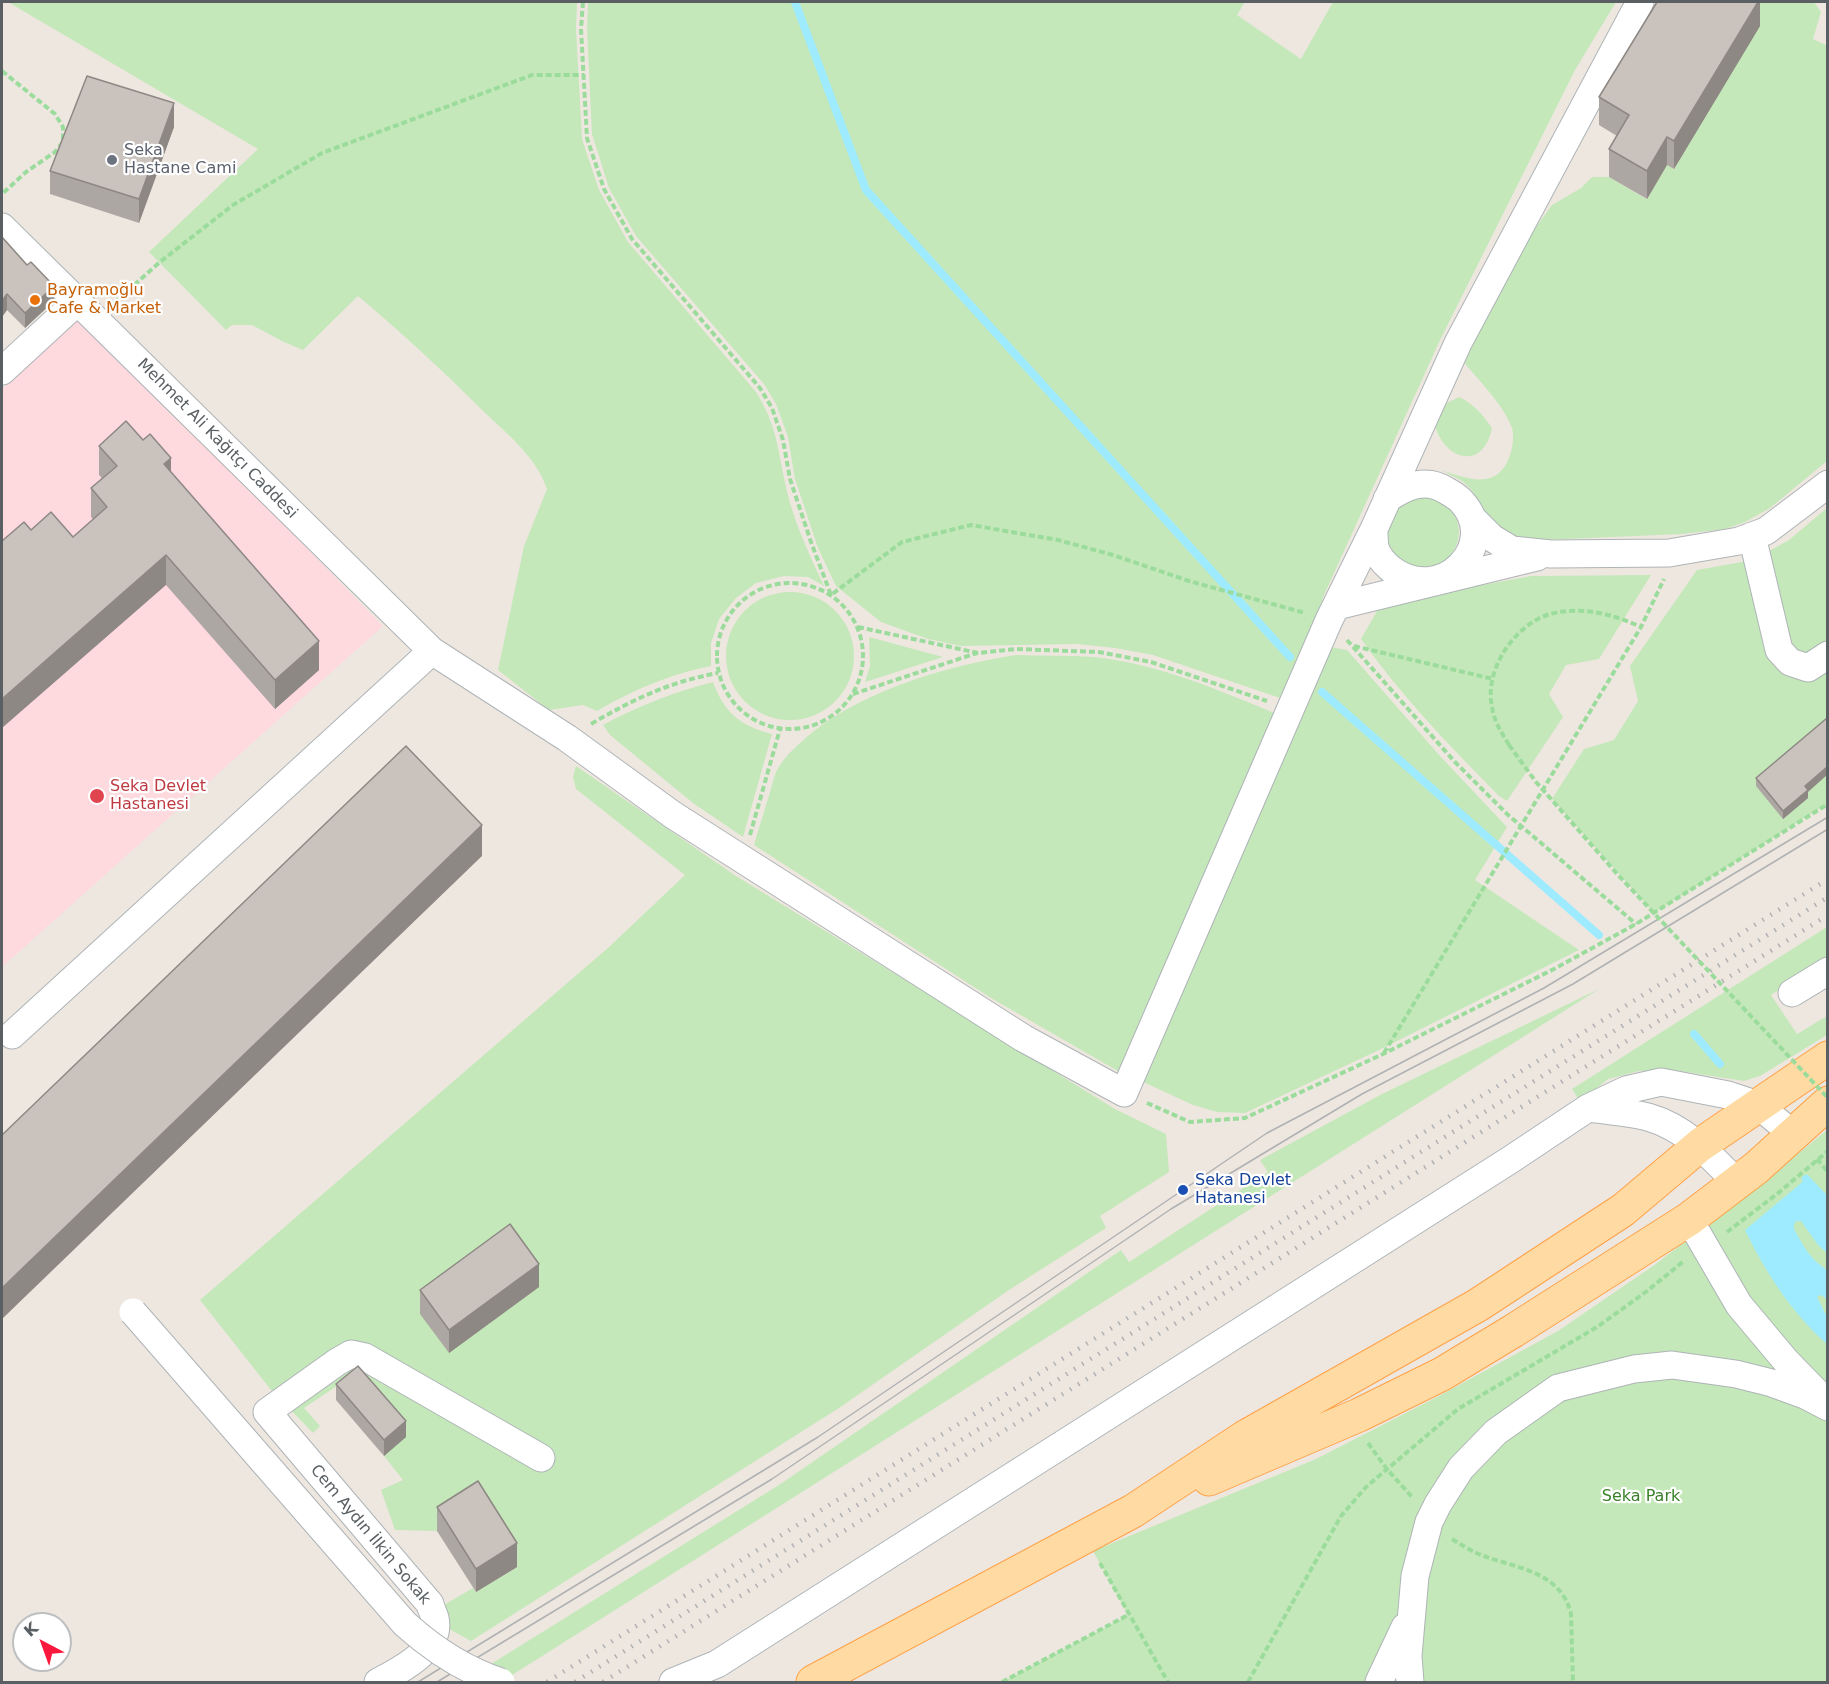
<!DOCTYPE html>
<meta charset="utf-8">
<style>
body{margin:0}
#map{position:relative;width:1829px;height:1684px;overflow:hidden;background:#eee7e0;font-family:"DejaVu Sans",sans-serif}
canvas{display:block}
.frame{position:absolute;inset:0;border:3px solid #595f63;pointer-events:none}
.north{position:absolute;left:12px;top:1612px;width:60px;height:60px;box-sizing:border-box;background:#fff;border:2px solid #bdbfc1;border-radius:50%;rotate:319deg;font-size:16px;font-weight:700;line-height:24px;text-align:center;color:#595f63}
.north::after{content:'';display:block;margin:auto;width:21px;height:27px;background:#fa193c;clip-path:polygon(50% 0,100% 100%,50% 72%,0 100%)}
</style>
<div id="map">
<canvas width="1829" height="1684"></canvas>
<div class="frame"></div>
<div class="north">K</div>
</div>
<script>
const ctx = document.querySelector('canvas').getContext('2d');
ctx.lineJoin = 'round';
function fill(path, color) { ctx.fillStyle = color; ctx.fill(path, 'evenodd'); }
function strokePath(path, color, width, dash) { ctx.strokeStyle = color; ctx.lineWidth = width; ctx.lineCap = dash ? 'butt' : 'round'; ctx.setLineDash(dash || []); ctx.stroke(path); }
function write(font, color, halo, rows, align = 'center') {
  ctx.font = font + ' "DejaVu Sans",sans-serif'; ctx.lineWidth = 4.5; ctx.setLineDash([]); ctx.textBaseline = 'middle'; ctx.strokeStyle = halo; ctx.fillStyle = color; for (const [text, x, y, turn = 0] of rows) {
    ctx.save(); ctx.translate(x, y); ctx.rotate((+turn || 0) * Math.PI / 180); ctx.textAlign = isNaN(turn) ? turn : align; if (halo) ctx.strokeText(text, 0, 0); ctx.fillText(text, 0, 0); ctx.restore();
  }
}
const medical = new Path2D(`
 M80 317 383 626 2 967V389Z`);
const green = new Path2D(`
 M8 2H577L576 28 582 139 599 190 628 242 756 392C780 430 778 458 789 499 797 529 811 558 824 586L808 577 784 576 756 583 736 598 719 619 711 643V666C668 675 635 689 597 711L583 705 549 710 498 670 524 546 547 489C536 456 505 432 480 408 441 369 401 332 358 296L303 350 284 342 252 325H232L226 330 149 252 258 149Z
 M588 2H1245L1237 15 1301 59 1333 2H1616L1575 70 1441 338 1324 595 1286 700 1153 655 1115 648 1077 644 961 646 928 639 881 622 836 586 818 548 795 479 788 437 776 404 764 384 636 236 609 188 592 134 587 29Z
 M1719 2H1814L1821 12 1813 39 1828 46 1827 461 1770 508 1745 522 1725 529 1682 534 1542 540 1513 538 1483 517 1472 490 1462 481 1441 470C1468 479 1498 491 1510 455 1513 447 1514 436 1512 428 1504 405 1478 380 1463 361L1531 234 1552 205 1581 188 1592 177H1609L1646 199 1667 165 1675 169Z
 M1459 397C1474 404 1483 415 1492 428 1482 476 1438 456 1434 419L1445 404Z
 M1387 532a36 36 0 1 1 72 0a36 36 0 1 1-72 0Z
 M1827 508V804L1654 913 1552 799 1584 749 1614 740 1638 701 1630 666 1697 570 1753 560 1789 540Z
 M1651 575 1599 659 1566 665 1549 694 1563 717 1507 801 1499 796C1450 746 1401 696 1361 639L1381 604 1531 576Z
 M726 656a64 64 0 1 1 128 0a64 64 0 1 1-128 0Z
 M869 637 943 657 865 682 870 666Z
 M1330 647 1347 650 1440 756 1507 827 1475 880 1579 950 1379 1050 1245 1113 1217 1112 1193 1105 1139 1080Z
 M1016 655C1042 656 1068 655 1094 657 1159 664 1219 690 1279 715L1123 1074 991 998 754 845C759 827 765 809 770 792 772 785 774 776 777 770 782 761 790 752 798 745 850 694 944 666 1016 655Z
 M713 682C724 713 741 726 772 734L743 837 693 803 610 735 603 725C638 706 674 692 713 682Z
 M576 766 736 876 1115 1109 1166 1134 1169 1172 1100 1216 1106 1228 1009 1290 839 1408 471 1641 435 1621 442 1606 473 1588 476 1592 517 1567 437 1531 395 1530 381 1490 403 1480 384 1456 352 1376 304 1408 320 1426 313 1433 287 1406 363 1343 275 1395 200 1300 609 947 685 875 576 789 573 777Z
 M1827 927V959L1771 995 1797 1034 1827 1016V1035L1760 1076 1744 1081 1673 1070 1639 1071 1608 1079 1580 1102 1572 1089Z
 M1599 989 501 1682H462L779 1485 1121 1250 1129 1262 1268 1172 1260 1160 1382 1094Z
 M1827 1130V1682H1002L1128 1615 1093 1551 1316 1459 1437 1397 1558 1331 1653 1266 1760 1185Z`);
const water = new Path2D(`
 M1806 1179 1827 1202V1253L1818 1245 1801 1221H1796L1794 1225V1229C1805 1248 1808 1257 1827 1270V1299L1821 1295 1817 1297 1827 1317V1344C1791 1312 1766 1273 1745 1230Z`);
const stream = new Path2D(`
 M795 2 866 190 1290 657
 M1322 692 1599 935
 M1694 1034 1720 1064
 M1806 1179 1828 1202`);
const path = new Path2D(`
 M583 2 581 29 587 138 604 189 632 239 760 388 772 408 783 440 790 479 811 542 831 595 902 542 971 525 1058 540 1113 555 1189 581 1305 613
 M2 71 55 114 63 127V142L55 152 26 172 2 194
 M114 303 160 262 233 205 322 153 532 75H584
 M717 656a73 73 0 1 1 146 0a73 73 0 1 1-146 0Z
 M858 627 978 653 1016 649 1099 652 1151 662 1267 701
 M1347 640 1455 762 1507 814 1636 924
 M1354 646 1493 679
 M853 694 977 653
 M591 724C634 699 669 682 718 673
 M1509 745C1501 732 1494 721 1492 707 1484 671 1513 627 1547 615 1578 605 1613 614 1641 627
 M750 835 780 729
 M1384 1053 1641 627 1664 579
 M1147 1103 1190 1122 1245 1118 1383 1054 1554 969 1636 924 1828 804
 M1817 1159 1828 1172
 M1727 1232 1777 1194 1828 1151
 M1368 1443 1386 1468 1412 1497
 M1452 1539C1462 1545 1471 1551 1481 1555 1515 1568 1561 1571 1571 1614L1573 1682
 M1100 1563 1168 1682
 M1002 1682 1128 1615
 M1248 1682 1341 1516 1366 1487 1458 1409 1597 1327 1647 1291 1684 1261`);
const minor = new Path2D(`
 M2 227 432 651 567 738 673 815 1023 1038 1124 1093 1329 620 1374 529 1458 343 1640 2
 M2 371 78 301
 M1473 519 1492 538 1512 550 1551 554 1669 553 1739 541 1766 531 1828 484
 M1374 529C1374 535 1374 541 1375 547 1377 555 1385 564 1391 569 1441 607 1501 545 1462 502 1458 497 1452 494 1447 491 1426 477 1406 486 1387 499
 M1752 536 1779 650 1790 662 1808 668 1828 655
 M1337 606 1537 557
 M1792 993 1828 971
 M12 1035 432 651
 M1588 1108C1608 1111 1629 1112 1648 1117 1686 1128 1711 1156 1737 1183
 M1689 1219 1739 1305 1786 1361 1822 1398
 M378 1682C400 1670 442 1650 435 1618 434 1614 431 1609 430 1604L267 1412 337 1362 351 1354 365 1357 541 1458
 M673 1682 717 1664 1510 1160 1588 1108 1626 1090 1661 1082 1728 1095 1758 1105 1794 1135
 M1379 1682 1405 1627
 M1410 1682 1408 1656 1415 1576 1429 1522 1438 1504 1461 1468 1496 1432 1558 1388 1634 1369 1672 1365 1736 1374 1772 1383 1805 1395 1828 1407`);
const major = new Path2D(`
 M1209 1479 1359 1415 1442 1374 1513 1331 1689 1219 1756 1168 1828 1103
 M813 1682 1133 1511 1245 1437 1478 1305 1623 1210 1700 1145 1828 1058`);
const tram = new Path2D(`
 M418 1682 818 1437 1267 1133 1544 988 1828 817
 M437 1682 772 1479 1171 1209 1362 1094 1573 984 1828 829`);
const rail = new Path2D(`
 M547 1682 1828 879
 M575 1682 1828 897
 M603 1682 1828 915`);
const pathBridge = new Path2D(`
 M1509 745 1536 782 1618 875 1828 1098`);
const minorBridge = new Path2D(`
 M133 1312 405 1624C434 1650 464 1670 501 1682`);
const wall = new Path2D(`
 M1760 2V26L1674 169 1667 165 1647 199 1609 177V149L1617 136 1599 125V97Z
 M174 127 139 223 50 194V171Z
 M2 237 54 301 25 328 7 310 2 317Z
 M99 446 171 473 319 670 275 709 166 585 31 530 73 537 93 519 91 517V488L102 478 99 475Z
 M1756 778 1808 792V798L1783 819 1756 786Z
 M539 1287 449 1353 420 1314V1290Z
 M336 1384 406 1437 384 1456 336 1400Z
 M437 1507 517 1567 476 1592 437 1531Z`);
const shadedWall = new Path2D(`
 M1758 2H1760V26L1674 169V141Z
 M174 103V127L139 223V199Z
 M1667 137V165L1647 199V171Z
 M54 286V301L25 328V313Z
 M7 294V310L2 317V301Z
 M171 458V487L164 464Z
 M166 555V585L2 728V699Z
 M319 641V670L275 709V680Z
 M1827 767V775L1808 792V798L1783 819V811L1805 786Z
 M482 825V856L2 1319V1288Z
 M539 1264V1287L449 1353V1330Z
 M406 1421V1437L384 1456V1440Z
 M517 1543V1567L476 1592V1569Z`);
const building = new Path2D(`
 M1657 2H1758L1674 141 1667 137 1647 171 1609 149 1629 115 1599 97Z
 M87 76 174 103 139 199 50 171Z
 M2 237 27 265 31 262 54 286 25 313 7 294 2 301Z
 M126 421 143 440 150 434 171 458 164 464 319 641 275 680 166 555 2 699V541L24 522 31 530 51 512 73 537 107 507 91 488 117 466 99 446Z
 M1827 718V767L1805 786 1808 790 1783 811 1756 778Z
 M406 746 482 825 2 1288V1135Z
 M510 1224 539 1264 449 1330 420 1290Z
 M358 1366 406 1421 384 1440 336 1384Z
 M478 1481 517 1543 476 1569 437 1507Z`);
const markers = [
 [112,160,6,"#6b7280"],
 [35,300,6,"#e8710a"],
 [97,796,8,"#e0444e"],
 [1183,1190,6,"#1a4fb4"]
];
const worshipNames = [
 ["Seka",124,151],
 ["Hastane Cami",124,169]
];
const foodNames = [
 ["Bayramoğlu",47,291],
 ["Cafe & Market",47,309]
];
const streetNames = [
 ["Mehmet Ali Kağıtçı Caddesi",217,439,45],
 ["Cem Aydın İlkin Sokak",370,1535,50]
];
const healthNames = [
 ["Seka Devlet",110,787],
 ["Hastanesi",110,805]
];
const transitNames = [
 ["Seka Devlet",1195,1181],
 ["Hatanesi",1195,1199]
];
const parkNames = [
 ["Seka Park",1641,1497]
];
fill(medical, '#fed9de');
fill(green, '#c4e8b9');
fill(water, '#9eebff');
strokePath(stream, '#9eebff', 8);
strokePath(minor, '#aeb4b7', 29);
strokePath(major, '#ffa147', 35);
strokePath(path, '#9bdc9d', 4, [6, 3]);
strokePath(minor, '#fff', 27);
strokePath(major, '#ffdba3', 33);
strokePath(tram, '#b0b1b2', 1.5);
strokePath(rail, '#b0b1b2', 4.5, [1.5, 8]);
strokePath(minorBridge, '#aeb4b7', 29, []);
strokePath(pathBridge, '#9bdc9d', 4, [6, 3]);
strokePath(minorBridge, '#fff', 27);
fill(wall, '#ada7a3');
fill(shadedWall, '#8d8884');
fill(building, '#c9c2bd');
strokePath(building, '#8d8884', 1.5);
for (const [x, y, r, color] of markers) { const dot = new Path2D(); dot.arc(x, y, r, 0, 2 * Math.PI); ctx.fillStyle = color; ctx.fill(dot); strokePath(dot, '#fff', 2); }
write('16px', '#5b616d', '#fff', worshipNames, 'left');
write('16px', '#c56008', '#fff', foodNames, 'left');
write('16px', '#595f63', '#fff', streetNames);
write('16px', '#be3a42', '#fff', healthNames, 'left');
write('16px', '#164399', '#fff', transitNames, 'left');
write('16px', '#3a812a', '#fff', parkNames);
</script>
